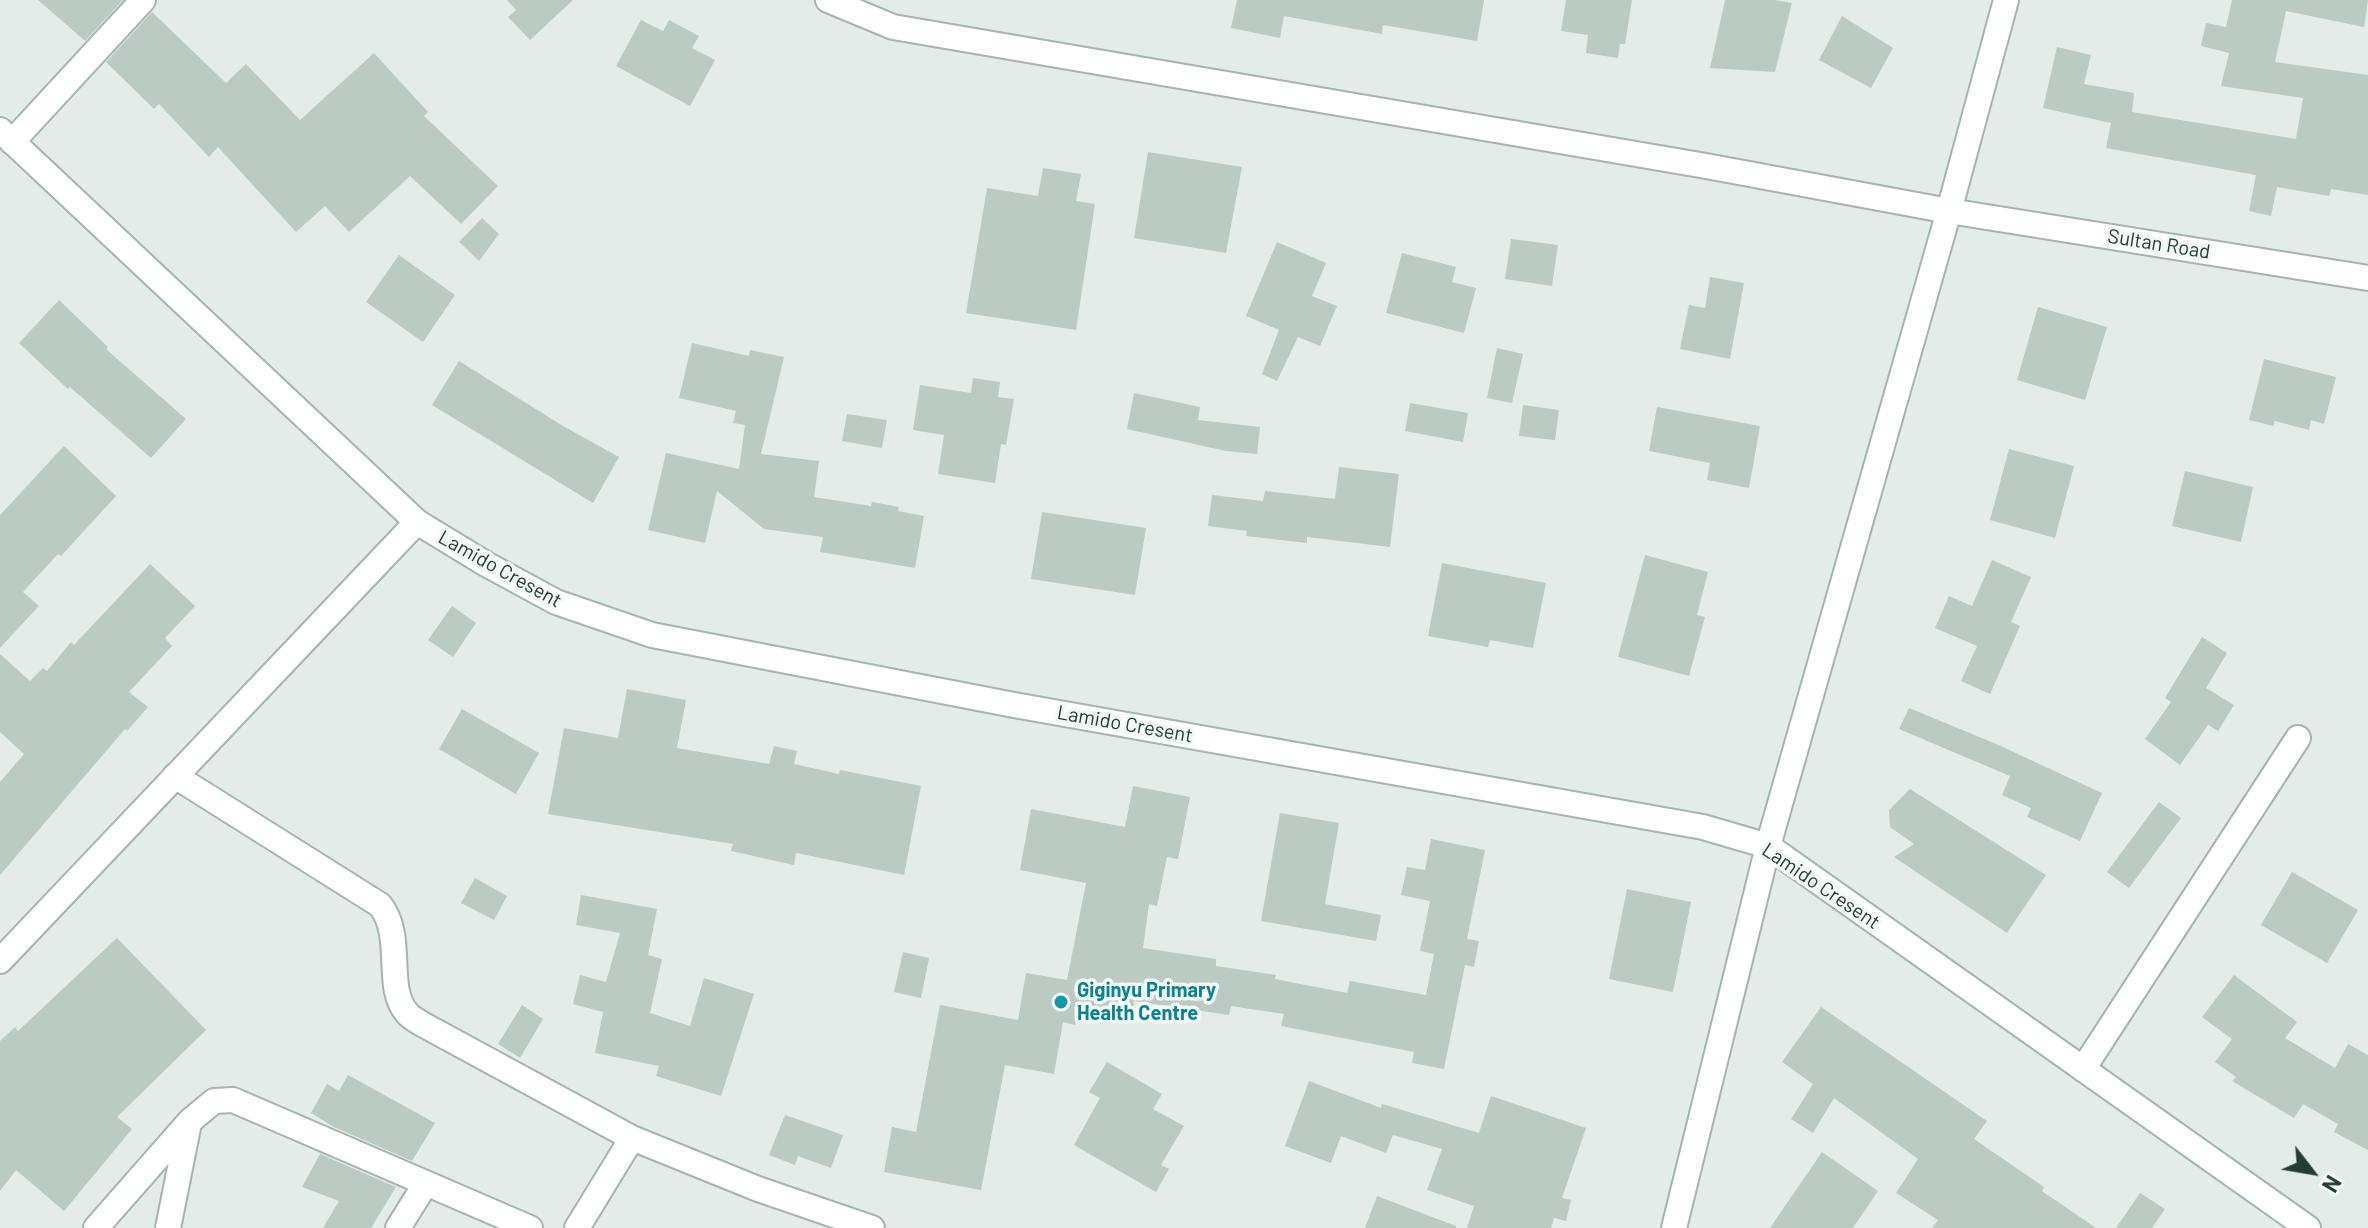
<!DOCTYPE html>
<style>
body{margin:0}
#map{position:relative;width:2368px;height:1228px;overflow:hidden;background:#e3ece8;font-family:Barlow,sans-serif}
canvas{display:block}
.north{position:absolute;left:2272px;top:1132px;width:80px;height:80px;-webkit-text-stroke:6px #f3f9f6;paint-order:stroke;rotate:121deg;font-size:22px;font-weight:700;line-height:32px;text-align:center;color:#243c35}
.north::after{content:'';display:block;margin:auto;width:28px;height:36px;background:#243c35;clip-path:polygon(50% 0,100% 100%,50% 72%,0 100%)}
</style>
<div id="map">
<canvas width="2368" height="1228"></canvas>
<div class="north">N</div>
</div>
<script>
const ctx = document.querySelector('canvas').getContext('2d');
ctx.lineJoin = 'round';
function fill(path, color) { ctx.fillStyle = color; ctx.fill(path, 'evenodd'); }
function strokePath(path, color, width, dash) { ctx.strokeStyle = color; ctx.lineWidth = width; ctx.lineCap = dash ? 'butt' : 'round'; ctx.setLineDash(dash || []); ctx.stroke(path); }
function write(font, color, halo, rows, align = 'center') {
  ctx.font = font + ' Barlow,sans-serif'; ctx.lineWidth = 7; ctx.setLineDash([]); ctx.textBaseline = 'middle'; ctx.strokeStyle = halo; ctx.fillStyle = color; for (const [text, x, y, turn = 0] of rows) {
    ctx.save(); ctx.translate(x, y); ctx.rotate((+turn || 0) * Math.PI / 180); ctx.textAlign = isNaN(turn) ? turn : align; if (halo) ctx.strokeText(text, 0, 0); ctx.fillText(text, 0, 0); ctx.restore();
  }
}
const building = new Path2D(`
 M38 0H123L85 41Z
 M507 0H573L530 40 508 17 516 10Z
 M1237 0H1484L1477 41 1383 25 1382 34 1284 16 1280 38 1231 28Z
 M1566 0H1632L1625 44H1620L1618 58 1586 53 1588 35 1561 31Z
 M1725 0H1775L1792 3 1775 72 1710 68Z
 M2232 0H2368L2364 27 2286 11 2275 62 2368 75V195L2331 189 2329 196 2277 187 2271 216 2249 211 2256 175 2106 148 2111 123 2043 108 2057 47 2091 55 2084 84 2134 93 2132 112 2296 139 2303 98 2221 86 2229 53 2201 46 2206 23 2226 27Z
 M152 12 226 83 246 64 300 120 374 53 428 112 424 116 498 186 461 224 410 176 349 232 325 206 296 232 218 147 209 157 159 104 154 109 106 62Z
 M1842 16 1893 48 1871 88 1819 60Z
 M641 20 663 31 669 20 699 36 692 48 715 60 690 106 616 66Z
 M1148 152 1242 167 1226 253 1134 238Z
 M1043 168 1081 174 1076 201 1095 204 1076 330 966 313 987 188 1038 196Z
 M482 218 499 234 479 261 459 242Z
 M1511 239 1558 245 1552 286 1505 279Z
 M1277 242 1326 263 1312 296 1337 306 1320 346 1298 337 1277 381 1262 374 1279 330 1246 316Z
 M1402 253 1456 267 1452 282 1476 288 1464 333 1386 313Z
 M399 255 455 295 423 342 366 302Z
 M1710 277 1744 283 1730 359 1680 349 1689 305 1705 308Z
 M59 300 108 347 106 349 186 419 151 458 70 387 68 389 19 343Z
 M2038 307 2107 327 2085 400 2017 380Z
 M692 343 749 356 750 350 784 357 761 454 819 461 814 497 871 506 872 502 899 507 898 511 924 516 915 568 820 552 823 537 764 529 717 491 705 543 648 530 666 453 739 469 745 425 733 423 736 411 679 398Z
 M1497 348 1523 354 1512 403 1487 398Z
 M2264 359 2336 377 2324 424 2311 420 2309 430 2275 421 2273 426 2249 420Z
 M459 361 563 426 619 457 593 503 432 405Z
 M973 378 1000 382 998 397 1014 399 1006 445 1001 444 995 483 938 474 944 435 913 430 920 385 971 393Z
 M1134 393 1200 407 1198 420 1260 427 1257 454 1226 451 1127 429Z
 M1410 403 1468 413 1463 442 1405 431Z
 M1523 405 1559 410 1555 440 1519 436Z
 M1657 407 1760 426 1749 488 1707 480 1710 463 1649 451Z
 M847 414 887 420 882 448 842 441Z
 M64 446 116 496 61 556 58 554 23 592 39 606 0 648V515Z
 M2009 449 2074 466 2055 538 1990 520Z
 M1339 467 1399 474 1390 547 1307 537V543L1246 536 1247 531 1208 526 1212 495 1263 501 1265 491 1335 499Z
 M2185 471 2253 487 2241 542 2172 526Z
 M1042 512 1146 528 1135 595 1031 579Z
 M1645 555 1708 572 1697 615 1705 617 1689 676 1618 657Z
 M1992 560 2031 577 2011 622 2020 626 1990 694 1961 681 1977 646 1935 628 1949 596 1972 606Z
 M1442 563 1546 583 1533 648 1490 640 1488 647 1428 636Z
 M150 564 195 606 165 638 172 646 129 692 148 707 127 731 125 729 0 875V782L24 754 0 732V654L30 681 43 668 47 671 71 642 74 645Z
 M452 606 476 623 453 657 428 640Z
 M2202 637 2227 653 2206 688 2234 705 2218 731 2208 725 2180 765 2145 739 2171 702 2165 698Z
 M627 689 686 700 677 748 769 764 774 746 797 751 794 764 839 774 840 770 921 786 904 875 796 853 794 865 731 851 733 844 548 814 564 728 618 738Z
 M1909 708 1994 743 2102 793 2080 841 2027 817 2031 808 2002 795 2010 776 1899 729Z
 M462 709 539 753 516 794 439 749Z
 M1133 786 1190 797 1178 859 1167 857 1157 906 1149 904 1143 948 1216 959V966L1276 975 1275 979 1347 993 1350 981 1426 995 1434 954 1420 951 1430 901 1401 895 1407 867 1425 870 1431 839 1485 850 1467 939 1479 941 1474 967 1465 965 1444 1069 1412 1063 1414 1052 1281 1026 1284 1014 1231 1006 1229 1015 1134 1001 1132 1018 1079 1010 1075 1025 1063 1022 1054 1074 1005 1065 981 1190 884 1172 892 1127 916 1132 940 1005 1018 1020 1026 973 1067 980 1086 883 1020 870 1031 809 1125 827Z
 M1910 789 2046 875 2007 933 1894 857 1914 844 1890 827 1889 810Z
 M2159 802 2181 818 2129 888 2107 872Z
 M1280 813 1339 823 1325 904 1381 915 1376 941 1261 921Z
 M2292 872 2358 910 2327 963 2261 925Z
 M475 878 507 896 494 920 461 903Z
 M1627 889 1691 902 1673 992 1609 979Z
 M581 895 657 909 648 955 662 959 650 1013 690 1026 704 978 754 994 721 1096 656 1076 659 1066 595 1053 603 1012 573 1004 580 975 606 982 620 933 576 925Z
 M117 938 206 1030 117 1117 132 1129 64 1211 16 1170 0 1191V1041L15 1027 18 1031Z
 M903 952 929 958 921 998 894 992Z
 M2234 975 2297 1022 2285 1038 2335 1068 2348 1044 2368 1055V1150L2334 1132 2338 1124 2303 1104 2294 1118 2232 1081 2236 1077 2215 1062 2232 1039 2202 1017Z
 M522 1005 543 1019 520 1058 498 1044Z
 M1821 1007 1987 1121 1974 1139 2044 1187 2042 1191 2096 1228H1932L1938 1220 1896 1193 1918 1159 1834 1098 1813 1133 1791 1119 1813 1084 1782 1062Z
 M1107 1062 1162 1094 1153 1109 1184 1126 1161 1165 1169 1169 1156 1192 1074 1145 1100 1098 1089 1092Z
 M348 1075 435 1123 412 1161 334 1127 311 1113 327 1084 339 1091Z
 M1309 1081 1381 1108 1382 1104 1479 1133 1491 1096 1586 1128 1562 1198 1571 1200 1566 1221 1554 1218 1551 1228H1467L1474 1206 1427 1190 1442 1149 1393 1135 1386 1153 1341 1136 1331 1163 1285 1146Z
 M785 1115 843 1135 831 1168 798 1156 795 1165 769 1155Z
 M1822 1152 1878 1191 1853 1228H1770Z
 M320 1154 396 1187 371 1228H323L339 1201 302 1187Z
 M2140 1193 2165 1209 2152 1228H2116Z
 M1377 1196 1456 1226V1228H1365Z`);
const street = new Path2D(`
 M828 0 893 27 1706 166 1949 211 2368 278
 M12 142 143 0
 M175 776 380 905C405 936 384 987 407 1013 410 1017 417 1021 422 1024L632 1138 758 1189 872 1228
 M0 961 417 522
 M2083 1069 2298 738
 M96 1228 190 1121 214 1101 233 1100 530 1228
 M168 1228 189 1123
 M398 1228 426 1183
 M577 1228 632 1138
 M1674 1228 1768 846 1949 211 2006 0`);
const secondary = new Path2D(`
 M0 130 417 522 486 564 556 602 652 635 1014 705 1703 827 1768 846 2308 1228`);
const markers = [
 [1061,1002,8,"#0f9aa8"]
];
const streetNames = [
 ["Sultan Road",2159,244,9],
 ["Lamido Cresent",500,569,29],
 ["Lamido Cresent",1125,724,10],
 ["Lamido Cresent",1821,886,34]
];
const cultureNames = [
 ["Giginyu Primary",1077,990],
 ["Health Centre",1077,1013]
];
fill(building, '#bbcac3');
strokePath(street, '#a6b4af', 28);
strokePath(secondary, '#a2b7af', 28);
strokePath(street, '#fff', 24);
strokePath(secondary, '#fff', 24);
for (const [x, y, r, color] of markers) { const dot = new Path2D(); dot.arc(x, y, r, 0, 2 * Math.PI); ctx.fillStyle = color; ctx.fill(dot); strokePath(dot, '#f3f9f6', 3); }
write('20px', '#243c35', '#f3f9f6', streetNames);
write('bold 20px', '#0d838f', '#f3f9f6', cultureNames, 'left');
</script>
